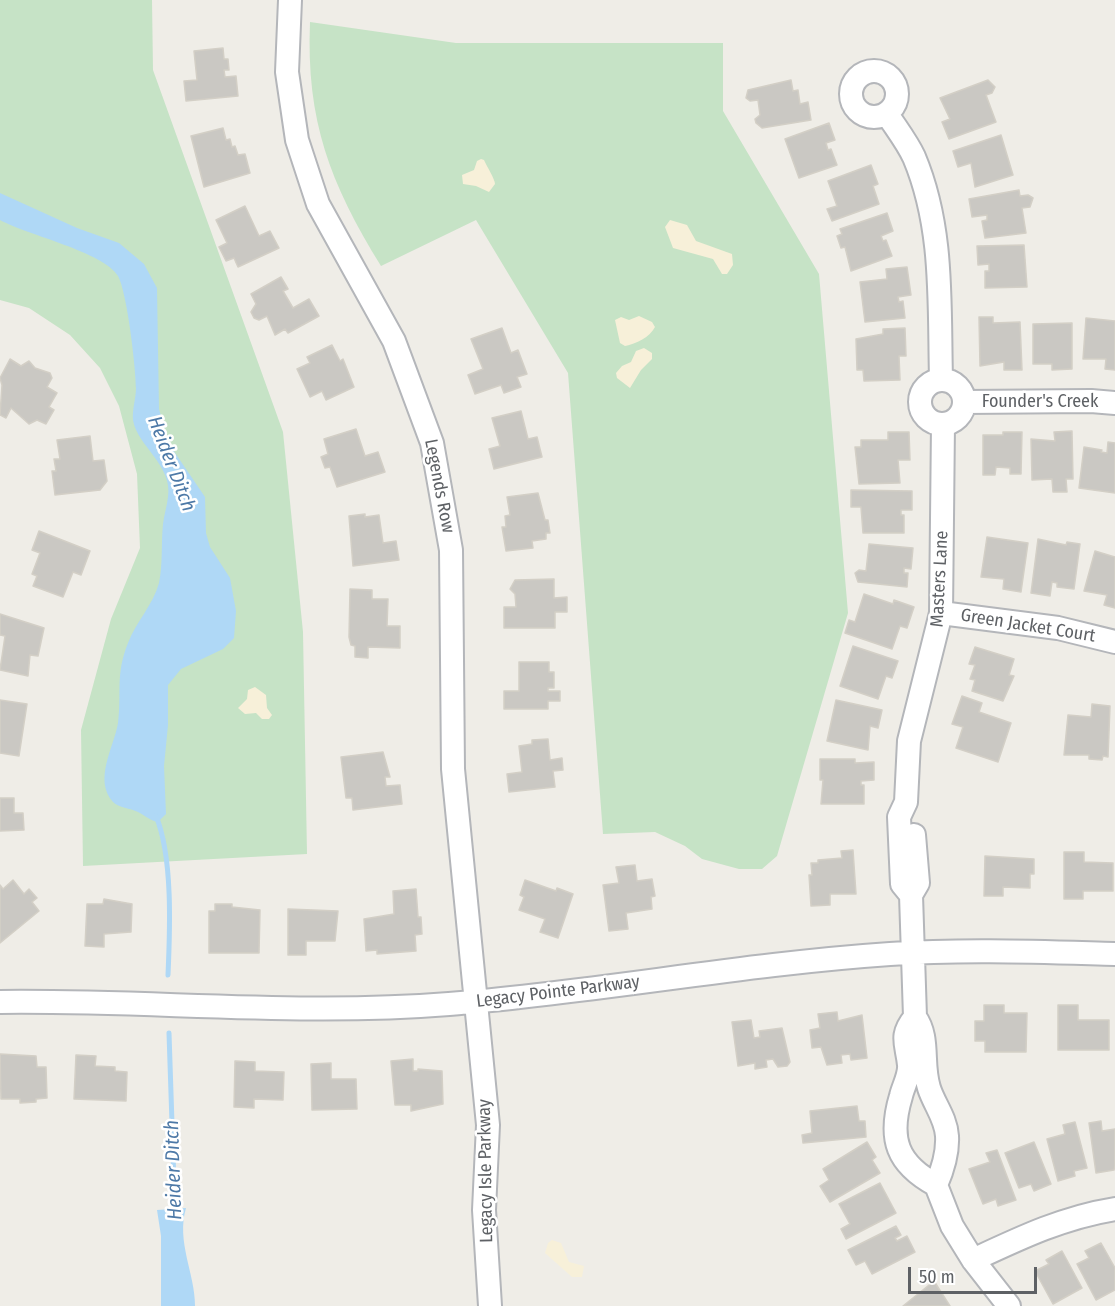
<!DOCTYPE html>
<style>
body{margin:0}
#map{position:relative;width:1115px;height:1306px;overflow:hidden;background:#efede7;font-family:"Fira Sans Condensed",sans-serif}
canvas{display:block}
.scale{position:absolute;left:908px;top:1267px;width:129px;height:27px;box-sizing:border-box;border:3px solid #5e6165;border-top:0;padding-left:8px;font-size:18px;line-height:21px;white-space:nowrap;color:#5e6165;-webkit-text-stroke:4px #fff;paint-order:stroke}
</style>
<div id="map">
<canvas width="1115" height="1306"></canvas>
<div class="scale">50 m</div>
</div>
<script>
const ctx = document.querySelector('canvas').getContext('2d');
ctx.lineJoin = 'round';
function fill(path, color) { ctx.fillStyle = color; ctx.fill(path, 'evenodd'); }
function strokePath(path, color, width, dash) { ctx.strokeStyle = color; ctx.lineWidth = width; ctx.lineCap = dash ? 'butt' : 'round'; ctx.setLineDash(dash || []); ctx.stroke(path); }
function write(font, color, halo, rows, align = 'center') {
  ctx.font = font + ' "Fira Sans Condensed",sans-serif'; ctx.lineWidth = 5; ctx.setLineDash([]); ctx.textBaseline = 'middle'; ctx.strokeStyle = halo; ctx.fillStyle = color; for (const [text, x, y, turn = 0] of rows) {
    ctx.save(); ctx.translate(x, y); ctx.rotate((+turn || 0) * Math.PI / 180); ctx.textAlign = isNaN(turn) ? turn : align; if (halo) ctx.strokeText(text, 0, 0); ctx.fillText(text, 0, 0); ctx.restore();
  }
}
const green = new Path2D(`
 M0 0H152L153 70 283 432 303 632 307 854 83 866 81 730 111 619 140 548 137 474 119 406 100 368 70 335 29 308 0 300Z
 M310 22 456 43H723V111L819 274 848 613 777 856 762 869H739L702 859 685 846 655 832 603 834 568 373 476 220 381 266C330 183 306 121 310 22Z`);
const sand = new Path2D(`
 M481 159 484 160C487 167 495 179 495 184L489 192 476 186 463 184 462 175 474 170 477 161Z
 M670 220 687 225 696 241 732 254 733 265 727 274H722L713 259 673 248 665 227Z
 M639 316 652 322 655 327C650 337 636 344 625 346L620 343 615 320 621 317 629 320Z
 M644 348 652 353V359L641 370 630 388 617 378 616 373 622 366 631 362 636 351Z
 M255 687 266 695 267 708 272 715 269 719H262L256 713 245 714 238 708 247 699 248 690Z
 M552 1240 561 1243 569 1262 584 1266 582 1277H572L545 1253 548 1243Z`);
const water = new Path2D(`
 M0 193 77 228 119 243 144 264 157 288 159 409 169 444 205 497 206 533 210 547 230 578 236 611 234 638 223 649 181 669 168 685V725L164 766 166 814 158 822C149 820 146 816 138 812 130 808 119 808 113 802 93 780 114 747 118 723 122 693 115 675 128 643 136 622 153 605 159 583 163 564 161 543 163 524 164 515 167 506 168 497 173 465 137 446 133 420 132 410 136 398 136 388 136 368 127 292 118 276 104 252 27 235 0 220Z
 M186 1208C176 1242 195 1273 195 1306H161V1236L157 1210Z`);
const stream = new Path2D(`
 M156 816C173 857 170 930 168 975
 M169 1033 175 1214`);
const building = new Path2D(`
 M223 48 224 59H228L229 70H224L225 77 236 76 238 96 186 101 184 81 197 80 194 51Z
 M791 80 793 91 798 90 800 104 808 102 811 120 762 128 756 123 755 119 760 115 758 100 750 101 746 98 748 90Z
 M988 80 995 87 992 93 986 95 996 122 949 139 942 122 950 119 940 98Z
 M829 123 835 140 826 143 828 150 831 149 837 165 799 178 785 139Z
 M223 128 226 140 230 139 232 147 235 146 238 155 245 154 250 173 204 187 191 136Z
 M1001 135 1013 175 975 187 971 163 958 167 953 151Z
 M871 165 878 184 873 186 879 204 832 221 827 209 837 206 828 181Z
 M1019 190 1020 196 1028 195 1033 198 1030 207 1022 208 1026 233 985 238 982 221 987 220V215L972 217 969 199Z
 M245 206 259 236 270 231 279 248 238 267 234 258 226 261 219 247 227 243 216 220Z
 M887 213 893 231 881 236 883 241 886 240 892 256 851 271 845 247 841 248 837 236 842 234 840 229Z
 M1024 245 1027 287 985 288V271H989V264L978 265 977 246Z
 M907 267 911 295 898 297 899 302 903 301 905 318 865 322 860 282 887 279 886 269Z
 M281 277 288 289 283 291 293 308 309 299 319 316 288 333 285 329 275 335 267 316 259 320 254 318 251 312 256 304 251 294Z
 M979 317H993V323L1020 322 1022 370H1004V362L980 366Z
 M1086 318 1115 321V370L1105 369 1106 359H1083Z
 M1072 323V369L1052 370V364H1033V324Z
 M502 328 511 353 518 350 527 374 517 377 521 387 504 393 501 385 475 394 468 375 483 369 471 339Z
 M905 328 906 356H899L900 380 864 381 863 370H857L856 339 883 334V329Z
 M332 345 340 361 343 359 354 387 326 400 322 391 310 397 297 369 310 363 307 357Z
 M10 359 21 366 29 361 35 368 50 373 52 378 47 387 57 393 49 407 54 410 46 424 37 420 29 424 11 408 6 418 0 415 2 385 0 378Z
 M521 411 528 439 537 437 542 457 494 469 489 449 500 446 492 418Z
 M356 429 365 456 378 452 385 472 337 487 330 467 325 468 321 457 328 454 324 439Z
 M1072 431 1073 479H1066L1067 492H1053L1052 479 1032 480 1031 439 1055 441 1054 432Z
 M888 432H909L910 460H898L900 483 859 484 855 447H861V440H888Z
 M1003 432H1022L1021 474H1010V468L996 467 995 475H983V435H1003Z
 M90 436 93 461 104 460 107 481 100 490 55 495 52 471H56L54 459H60L57 440Z
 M1108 442 1115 443V493L1079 488 1084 447 1102 450 1101 452 1107 453Z
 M851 490 912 491V510H901V515H904V533H863L861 507H851Z
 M538 493 545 520H548L550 533H546V539L532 541 533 548 506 551 502 527H506L505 516 510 515 507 497Z
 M365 514V517L379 515 383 543 396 541 399 560 353 566 349 516Z
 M39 531 90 551 81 575 73 572 63 597 33 586 37 576 32 574 40 553 32 550Z
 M987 537 1028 543 1021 592 1003 589 1004 579 981 577Z
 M1038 539 1066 545 1067 542 1080 544 1074 589 1057 587V583L1052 582 1050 596 1031 593Z
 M869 544 913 548 911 569 904 568V573H908L907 587 858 582 855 573 859 570 866 571Z
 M1095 551 1115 557V608L1104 605 1107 595 1084 591Z
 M554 579V598L567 597V612H555V628H504V607H516L515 594 510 589 515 580Z
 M350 589 372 590V599H388L387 626H400V648L368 647V658L355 657V646L351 645 349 637Z
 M864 594 893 604 894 600 914 607 907 628 900 626 892 649 845 633 849 620 855 622Z
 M0 614 44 628 38 656 30 655 28 676 0 670 5 636 0 635Z
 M853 646 898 661 892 678 886 676 878 699 840 686Z
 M975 647 1014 659 1009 675 1014 676 1003 701 972 691 975 680 970 679 975 665 969 664Z
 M519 662H549V672H554V688H548V691H560V701H548V709H504V691H519Z
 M962 696 982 703 979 712 1011 723 998 762 956 748 963 727 952 724Z
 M0 700 27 704 19 756 0 753Z
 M836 700 882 710 878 728 870 726 868 750 827 741Z
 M1092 704 1110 706 1108 757 1103 756 1102 760 1089 759V755H1064L1068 715 1091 717Z
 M548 739 550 760 562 758 563 770 553 771 555 787 509 792 507 774 522 772 519 746 532 744V740Z
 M383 752 390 777H385L386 786 400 785 402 804 353 810 352 798H346L341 757Z
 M820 759H855V763L874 762V780L861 781V785H864V804H821L823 780H820Z
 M0 798H14V813H23L24 830 0 831Z
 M853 850 856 894H830V905L811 906 809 875H812L811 863H818V860L842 858 841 851Z
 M1064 852H1084V862L1113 863V891H1083V899H1064Z
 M985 856 1034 859V874H1030V888L1003 887V896H984Z
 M635 865 637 881 652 879 655 896 651 897 652 909 626 913 628 929 609 931 603 885 619 883 616 867Z
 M13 880 24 894 29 889 37 898 32 902 39 911 0 943V885L3 889Z
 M525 880 556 891 557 888 573 894 558 938 540 932 545 919 519 910 524 897 520 895Z
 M416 889 418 917H421L422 934 415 935 416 951 377 954V950L366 951 364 919 394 914 393 891Z
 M104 899 132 904 131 932 104 934V947L85 946 87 904H103Z
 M215 904H232V907L260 910 259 953H209V911H215Z
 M288 909 338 911 335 941H306V955H288Z
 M984 1005H1004V1013H1027L1026 1052H985V1041H975V1021H984Z
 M1058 1005H1078V1020H1109V1050H1058Z
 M837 1012 838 1021 862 1015 867 1058 851 1060 850 1054 841 1055 842 1063 827 1065 821 1047 812 1048 810 1030 820 1028 818 1014Z
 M751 1020 754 1038 760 1037 759 1031 782 1028 790 1062 787 1066 778 1067 773 1059 766 1060 767 1067 755 1069V1063L738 1066 732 1022Z
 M0 1054 36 1056 37 1067H46L47 1098 36 1099V1102L20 1103V1099H1Z
 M76 1055 96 1056 95 1066 115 1067V1071L127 1072 126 1101 74 1099Z
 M413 1059V1071H418V1069L442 1071 443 1104 411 1111V1105H395L391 1061Z
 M235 1061 255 1062V1071L284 1072 283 1100 254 1099V1108L234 1107Z
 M331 1063V1079H356L357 1109 312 1110 311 1064Z
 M857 1106 859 1121H865L866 1137 803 1143 802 1135 812 1133 810 1111Z
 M1101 1121 1102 1131 1115 1129V1166L1114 1170 1096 1173 1089 1123Z
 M1075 1122 1087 1168 1074 1171 1075 1176 1058 1181 1047 1139 1065 1134 1063 1125Z
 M867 1142 876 1157 872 1160 880 1173 830 1202 820 1186 829 1180 823 1169Z
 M1034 1142 1051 1184 1034 1191 1031 1184 1019 1188 1005 1153Z
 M997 1150 1016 1200 998 1206 996 1199 983 1204 969 1169 990 1162 986 1153Z
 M880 1183 896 1213 846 1239 841 1229 850 1224 839 1204Z
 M896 1226 901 1235 895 1238 897 1241 907 1236 915 1252 872 1274 865 1261 856 1265 848 1250Z
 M1101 1243 1115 1268V1290L1096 1300 1077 1264 1089 1258 1085 1251Z
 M1062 1251 1082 1288 1053 1304 1035 1271 1049 1264 1046 1260Z
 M934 1281 950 1306H903Z`);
const minor = new Path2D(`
 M290 0 287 72 297 140 318 204 394 341 432 443 451 550 453 769 488 1125 484 1210 490 1306
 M851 94a23 23 0 1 1 46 0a23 23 0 1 1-46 0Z
 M887 114C896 128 907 142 914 157 944 228 939 304 941 379
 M920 402a22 22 0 1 1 44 0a22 22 0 1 1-44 0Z
 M964 402 1091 401 1115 403
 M941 613 1058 628 1115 642
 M914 835 918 883 911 895 915 1017C930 1038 921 1063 929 1088 934 1104 946 1118 947 1136 948 1153 943 1169 936 1185
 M911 895 902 884 899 817 906 802 909 741 941 613 943 424
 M0 1002C150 1000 299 1016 449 1004 597 992 743 964 890 954 965 949 1040 952 1115 954
 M915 1017C899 1036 907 1044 909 1065 910 1075 903 1087 901 1096 888 1139 897 1164 936 1185L952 1226 973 1260 1009 1306
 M973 1260C1020 1238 1064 1217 1115 1209`);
const streetNames = [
 ["Founder's Creek",1040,402],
 ["Legends Row",439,486,79],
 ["Masters Lane",940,579,-87],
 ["Green Jacket Court",1028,626,9],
 ["Legacy Pointe Parkway",558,992,-7],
 ["Legacy Isle Parkway",486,1171,-91]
];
const waterNames = [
 ["Heider Ditch",171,464,69],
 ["Heider Ditch",174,1170,-92]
];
fill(green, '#c6e3c6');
fill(sand, '#f7f0d9');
fill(water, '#afd8f6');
strokePath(stream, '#afd8f6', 5);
fill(building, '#cac8c3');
strokePath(building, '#d3cfc6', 1.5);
strokePath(minor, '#b4b6ba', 26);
strokePath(minor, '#fff', 22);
write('18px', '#5e6165', '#fff', streetNames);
write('italic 20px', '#4d79a7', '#fff', waterNames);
</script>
